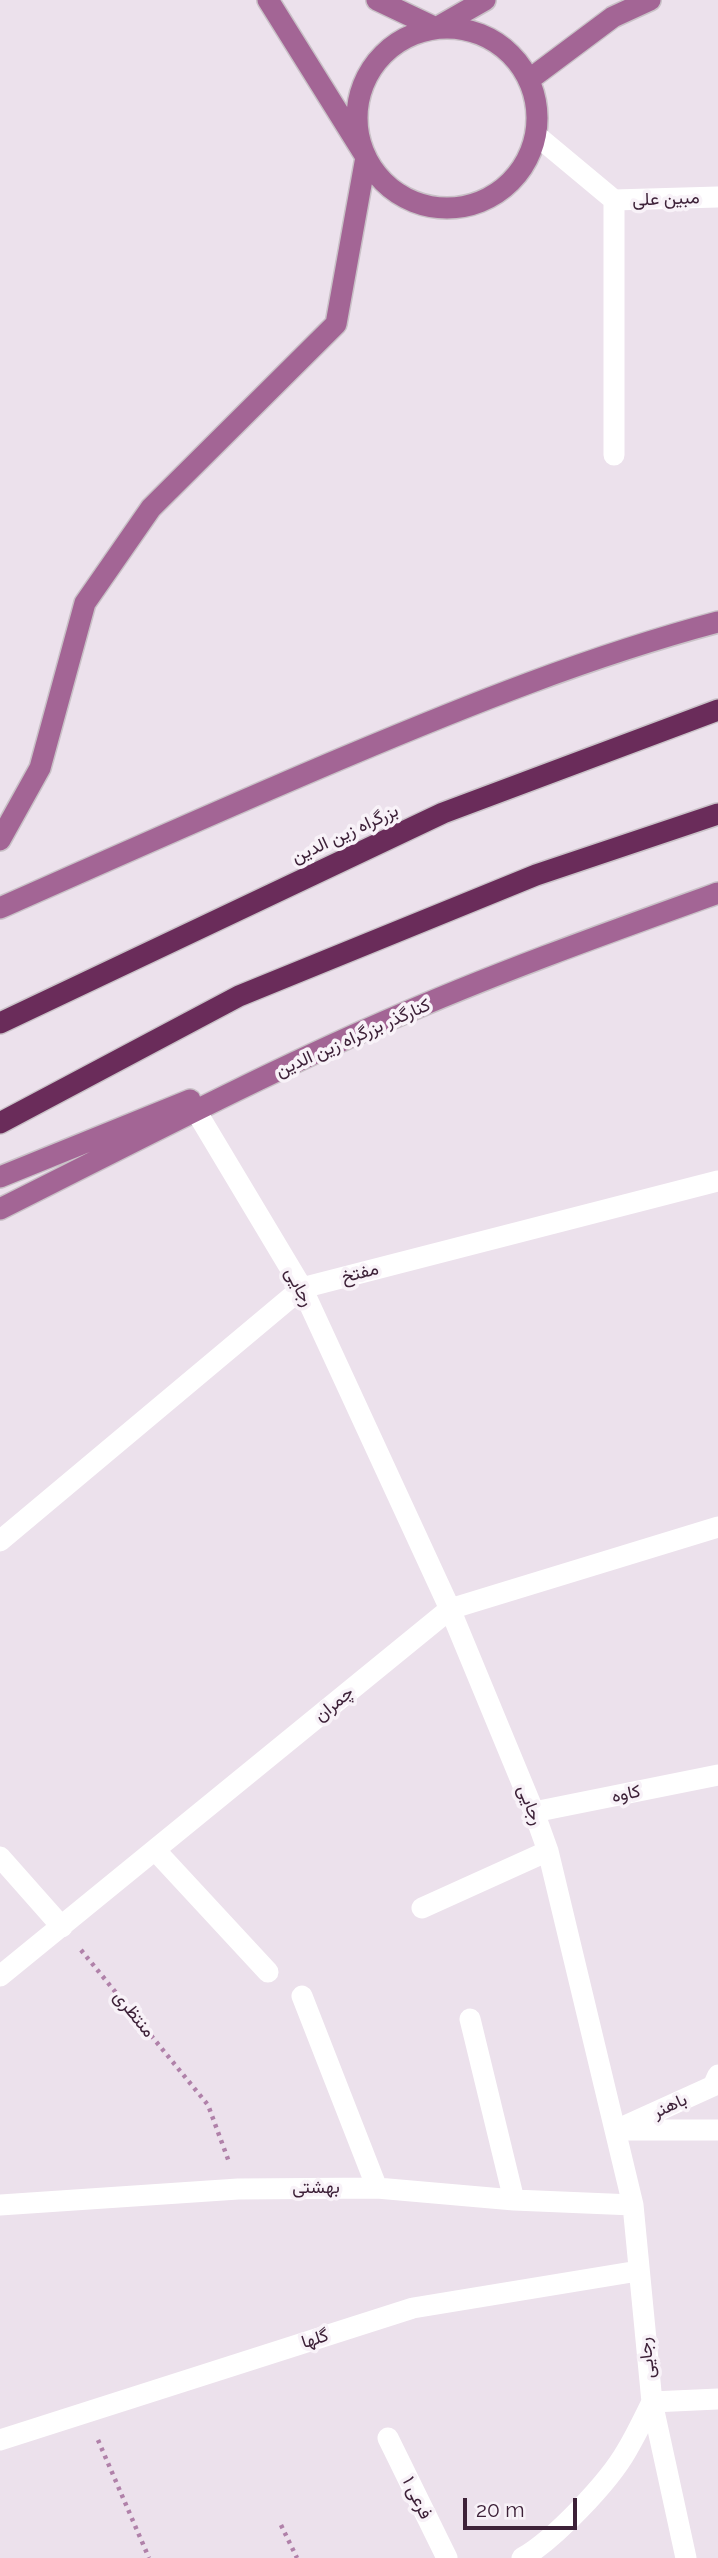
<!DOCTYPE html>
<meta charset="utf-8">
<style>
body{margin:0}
#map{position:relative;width:718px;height:2558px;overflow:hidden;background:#ece1ec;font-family:Raleway,sans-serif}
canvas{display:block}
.scale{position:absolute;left:463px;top:2498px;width:114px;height:32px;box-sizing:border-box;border:4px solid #3d2138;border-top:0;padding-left:9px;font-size:21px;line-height:24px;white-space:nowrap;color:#3d2138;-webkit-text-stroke:5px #f8f2f8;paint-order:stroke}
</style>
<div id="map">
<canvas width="718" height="2558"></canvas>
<div class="scale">20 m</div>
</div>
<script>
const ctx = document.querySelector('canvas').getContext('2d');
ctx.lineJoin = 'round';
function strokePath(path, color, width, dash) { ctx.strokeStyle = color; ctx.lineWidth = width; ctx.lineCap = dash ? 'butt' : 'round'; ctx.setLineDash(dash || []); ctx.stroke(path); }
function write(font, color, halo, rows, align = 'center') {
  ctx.font = font + ' Raleway,Vazirmatn,sans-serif'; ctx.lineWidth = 7; ctx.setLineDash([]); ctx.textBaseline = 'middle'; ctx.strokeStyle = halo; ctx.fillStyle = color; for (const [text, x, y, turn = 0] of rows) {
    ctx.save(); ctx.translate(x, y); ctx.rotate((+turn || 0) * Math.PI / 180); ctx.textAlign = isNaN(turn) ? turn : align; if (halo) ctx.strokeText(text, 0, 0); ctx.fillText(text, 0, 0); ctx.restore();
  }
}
const path = new Path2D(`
 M81 1950 208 2105 229 2162
 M98 2440 149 2558
 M281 2525 297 2558`);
const minor = new Path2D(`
 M536 135 614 200
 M614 200 718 197
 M614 455V200
 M196 1111 302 1288 450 1609 534 1812 548 1851 633 2205 652 2402 686 2558
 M0 1541 302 1288 718 1181
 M534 1812 718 1775
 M155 1850 268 1972
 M0 1857 62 1927
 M422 1908 548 1851
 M0 1976 450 1609 718 1527
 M302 1996 377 2188
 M470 2019 514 2200
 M616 2130 713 2086 718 2075
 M625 2130H718
 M0 2205 238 2189 377 2188 514 2200 633 2205
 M388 2438 447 2558
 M0 2440 413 2308 638 2271
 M522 2558C554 2540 609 2482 627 2450 636 2435 644 2418 652 2402L718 2399`);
const major = new Path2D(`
 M377 0 436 28 485 0
 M357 118a90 90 0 1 1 180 0a90 90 0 1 1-180 0Z
 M530 79 613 17 650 0
 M0 840 40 768 85 603 151 508 336 324 366 157 268 0
 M0 908C115 857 229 806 345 757 466 706 590 656 718 622
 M0 1177 190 1100
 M0 1209C128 1145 255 1078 386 1021 495 973 607 933 718 893`);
const highway = new Path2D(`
 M0 1023 443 813 718 710
 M0 1123 239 996 536 875 718 814`);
const streetNames = [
 ["مبین علی",666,199,-2],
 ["بزرگراه زین الدین",345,834,-25],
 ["کنارگذر بزرگراه زین الدین",353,1038,-24],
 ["مفتخ",360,1273,-14],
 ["رجایی",299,1287,62],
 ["چمران",334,1704,-39],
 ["کاوه",626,1794,-12],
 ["رجایی",530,1805,69],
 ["منتظری",134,2014,51],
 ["باهنر",670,2106,-24],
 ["بهشتی",316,2188],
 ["گلها",315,2339,-18],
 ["رجایی",647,2358,-96],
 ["فرعی ۱",417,2498,64]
];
strokePath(major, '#c9c1c7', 24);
strokePath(highway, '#c9c1c7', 24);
strokePath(path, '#b081a9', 4.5, [3.5, 5]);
strokePath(minor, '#fff', 21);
strokePath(major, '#a36595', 21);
strokePath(highway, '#6a2c5a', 21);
write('18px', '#3d2138', '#f8f2f8', streetNames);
</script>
